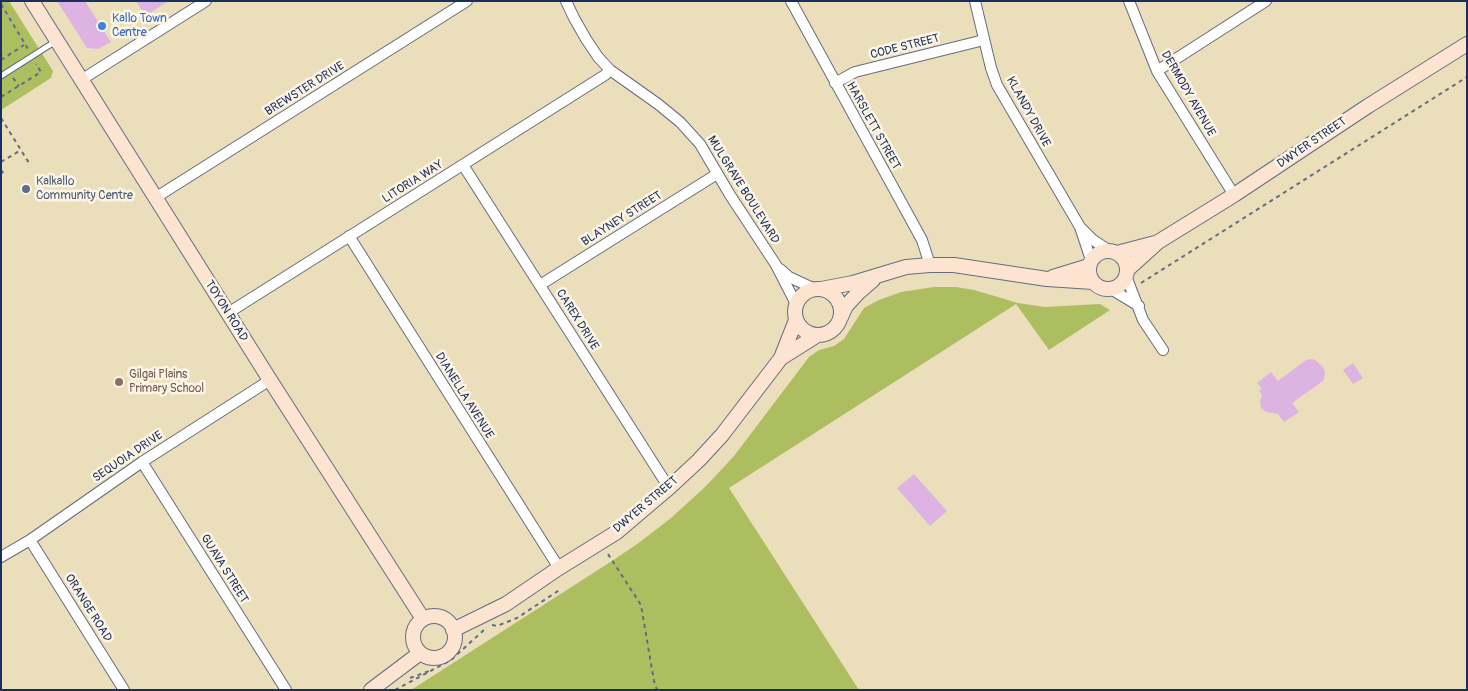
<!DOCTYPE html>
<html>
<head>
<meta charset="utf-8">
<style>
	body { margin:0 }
	#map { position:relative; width:1468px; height:691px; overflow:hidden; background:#ebdfbb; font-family:Pangolin,sans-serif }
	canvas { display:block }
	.frame { position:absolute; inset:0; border:2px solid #1b2f5e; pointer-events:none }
</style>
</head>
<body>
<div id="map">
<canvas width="1468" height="691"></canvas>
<div class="frame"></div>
</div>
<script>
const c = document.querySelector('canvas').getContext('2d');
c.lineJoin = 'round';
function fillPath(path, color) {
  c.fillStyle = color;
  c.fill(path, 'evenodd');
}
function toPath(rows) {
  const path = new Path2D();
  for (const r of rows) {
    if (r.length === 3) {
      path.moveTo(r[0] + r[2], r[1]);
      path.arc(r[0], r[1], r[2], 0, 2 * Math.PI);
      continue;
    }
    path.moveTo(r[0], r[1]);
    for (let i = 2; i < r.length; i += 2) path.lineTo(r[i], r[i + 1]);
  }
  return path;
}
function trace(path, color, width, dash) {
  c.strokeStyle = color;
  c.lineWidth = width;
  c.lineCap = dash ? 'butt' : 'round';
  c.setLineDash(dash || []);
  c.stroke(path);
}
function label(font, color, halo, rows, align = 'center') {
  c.font = font + ' Pangolin,sans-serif';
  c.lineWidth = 5;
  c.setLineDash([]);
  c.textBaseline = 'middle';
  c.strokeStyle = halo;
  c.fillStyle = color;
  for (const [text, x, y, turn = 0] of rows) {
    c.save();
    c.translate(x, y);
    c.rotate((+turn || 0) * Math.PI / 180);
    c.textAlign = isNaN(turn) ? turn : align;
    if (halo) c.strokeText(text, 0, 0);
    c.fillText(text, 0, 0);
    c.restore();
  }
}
fillPath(toPath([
	[1,1,9,1,53,71,51,78,1,110],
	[934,287,956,287,974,290,1018,303,1045,307,1100,304,1110,310,1049,350,1016,304,729,488,859,690,411,690,615,559,640,542,671,518,706,486,734,456,809,357,819,350,834,346,844,339,864,308,879,300,901,292]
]), '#adbe61');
fillPath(toPath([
	[57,1,85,1,111,42,98,49,87,48],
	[136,1,169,1,145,16],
	[1312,359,1315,360,1323,367,1325,373,1324,379,1323,381,1292,403,1299,412,1284,422,1278,414,1266,412,1261,408,1260,402,1262,395,1259,391,1262,389,1257,383,1271,372,1278,381,1306,360],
	[1353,363,1363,378,1353,384,1343,370],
	[914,474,947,511,930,526,897,488]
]), '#dcb3e3');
const lane = toPath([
	[1,76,56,41]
]);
const street = toPath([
	[566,1,574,18,586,39,598,57,610,70,658,104,680,122,700,144,730,195,776,265,796,304],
	[791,1,922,240,930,265],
	[975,1,991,68,997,85,1080,227,1091,260],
	[1129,1,1157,71,1234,195],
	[1157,71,1266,1],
	[81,80,206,1],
	[835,83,855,72,984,40],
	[463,165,664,480,670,487],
	[155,198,467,1],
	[1081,228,1093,240,1110,251],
	[349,236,559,568],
	[780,269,789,277,815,289],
	[1126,276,1143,320,1163,350],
	[540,285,717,174],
	[1111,289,1139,306],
	[228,313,605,75,610,70],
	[142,462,286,690],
	[30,540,124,690],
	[1,557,30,540,142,462,270,380]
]);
const secondary = toPath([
	[32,1,270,380,423,619],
	[1108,270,19],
	[1117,253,1155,243],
	[1127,270,1158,242,1234,195,1368,106,1467,44],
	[1053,277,1089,266],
	[818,312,23],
	[821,289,853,283,906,267,930,265,954,265,1047,279,1093,282],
	[841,317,846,306,858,293,873,280],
	[781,358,816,336],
	[434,637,21],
	[453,630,506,604,559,568,617,532,670,487,699,460,722,435,781,358,796,320],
	[371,690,420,653]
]);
trace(lane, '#646d7f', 7);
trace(street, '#646d7f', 12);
trace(secondary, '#646d7f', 16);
trace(toPath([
	[1,4,28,49],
	[1,60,24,45],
	[13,78,19,86],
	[1,97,41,72,36,64],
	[1,118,29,163],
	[1,162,21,150],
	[1,170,4,174,1,176],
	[1141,283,1467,77],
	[608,554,641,605,654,681,657,690],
	[492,625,497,626,517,618,561,589],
	[410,678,429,671],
	[395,690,451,660,485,629]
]), '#646d7f', 2, [4, 4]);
trace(lane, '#fff', 5);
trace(street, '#fff', 10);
trace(secondary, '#fde4d1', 14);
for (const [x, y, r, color] of [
	[102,26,5,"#3f7fe0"],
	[26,189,5,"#5c6f8a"],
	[119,382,5,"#8d6e63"]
]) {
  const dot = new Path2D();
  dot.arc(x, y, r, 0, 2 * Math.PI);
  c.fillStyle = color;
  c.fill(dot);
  trace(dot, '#fcf5e5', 2);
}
label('12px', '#366cbe', '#fcf5e5', [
	["Kallo Town",112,19],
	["Centre",112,33]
], 'left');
label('12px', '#1b2f5e', '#fcf5e5', [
	["CODE STREET",905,47,-14],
	["BREWSTER DRIVE",305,89,-32],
	["DERMODY AVENUE",1188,94,60],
	["KLANDY DRIVE",1028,112,61],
	["HARSLETT STREET",873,126,61],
	["DWYER STREET",1312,143,-34],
	["LITORIA WAY",413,182,-32],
	["MULGRAVE BOULEVARD",743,190,58],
	["BLAYNEY STREET",622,219,-32],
	["TOYON ROAD",226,311,58],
	["CAREX DRIVE",577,320,58],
	["DIANELLA AVENUE",464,396,58],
	["SEQUOIA DRIVE",128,457,-34],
	["DWYER STREET",646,505,-40],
	["GUAVA STREET",224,569,58],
	["ORANGE ROAD",88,608,58]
]);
label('12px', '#4e5e75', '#fcf5e5', [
	["Kalkallo",36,182],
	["Community Centre",36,196]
], 'left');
label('12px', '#785e54', '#fcf5e5', [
	["Gilgai Plains",129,375],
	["Primary School",129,389]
], 'left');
</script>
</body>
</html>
